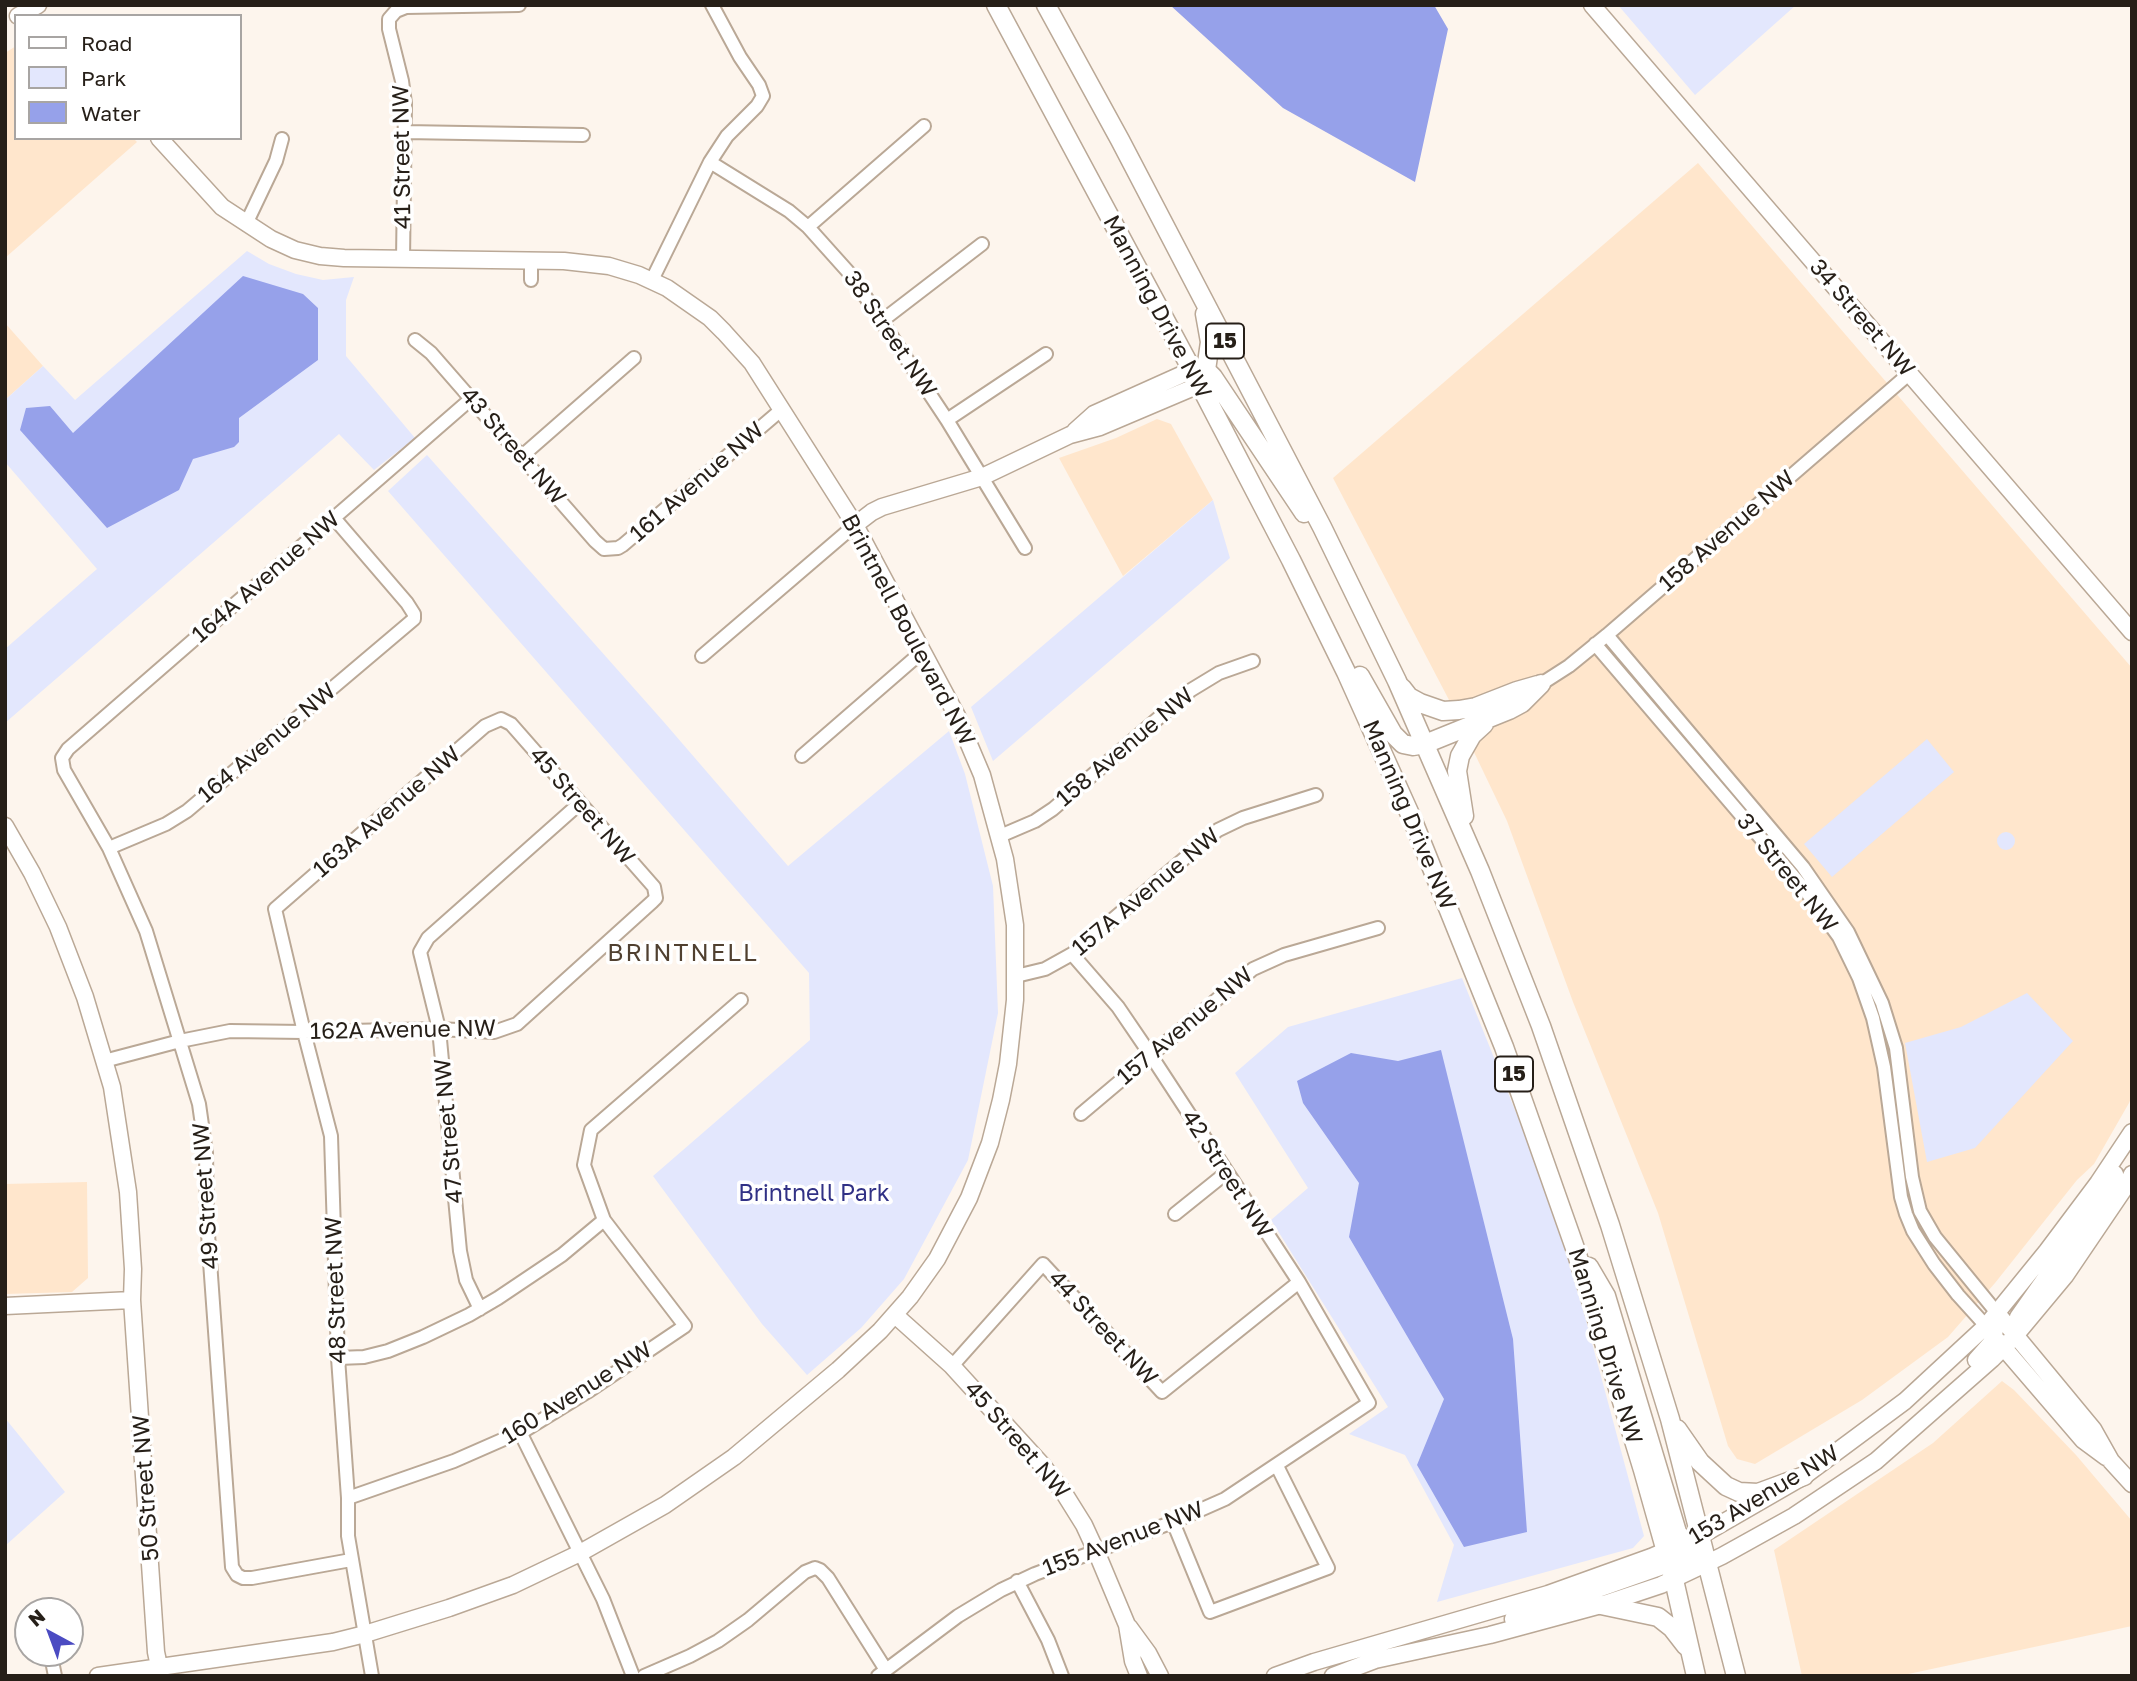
<!DOCTYPE html>
<html>
<head>
<meta charset="utf-8">
<style>
	body { margin:0 }
	#map { position:relative; width:2137px; height:1681px; overflow:hidden; background:#fdf5ed; font-family:"Golos Text",sans-serif }
	canvas { display:block }
	.frame { position:absolute; inset:0; border:7px solid #261f18; pointer-events:none }
	.legend { position:absolute; left:14px; top:14px; width:228px; height:126px; box-sizing:border-box; background:#fff; border:2px solid #a8a5a3; margin:0; padding:9px 12px; list-style:none; font-size:21px; color:#261f18 }
	.legend li { display:flex; align-items:center; gap:14px; height:35px }
	.legend b { width:35px; border:2px solid #a8a5a3 }
	.north { position:absolute; left:14px; top:1597px; width:70px; height:70px; box-sizing:border-box; background:#fff; border:2px solid #a8a5a3; border-radius:50%; rotate:319deg; font-size:19px; font-weight:700; line-height:28px; text-align:center; color:#261f18 }
	.north::after { content:''; display:block; margin:auto; width:24px; height:32px; background:#4b4bc2; clip-path:polygon(50% 0,100% 100%,50% 72%,0 100%) }
</style>
</head>
<body>
<div id="map">
<canvas width="2137" height="1681"></canvas>
<div class="frame"></div>
<ul class="legend">
<li><b style="height:9px;background:#fff"></b>Road</li>
<li><b style="height:19px;background:#e3e7fd"></b>Park</li>
<li><b style="height:19px;background:#96a1ea"></b>Water</li>
</ul>
<div class="north">N</div>
</div>
<script>
const c = document.querySelector('canvas').getContext('2d');
c.lineJoin = 'round';
function fillPath(path, color) {
  c.fillStyle = color;
  c.fill(path, 'evenodd');
}
function toPath(rows) {
  const path = new Path2D();
  for (const r of rows) {
    if (r.length === 3) {
      path.moveTo(r[0] + r[2], r[1]);
      path.arc(r[0], r[1], r[2], 0, 2 * Math.PI);
      continue;
    }
    path.moveTo(r[0], r[1]);
    for (let i = 2; i < r.length; i += 2) path.lineTo(r[i], r[i + 1]);
  }
  return path;
}
function trace(path, color, width, dash) {
  c.strokeStyle = color;
  c.lineWidth = width;
  c.lineCap = dash ? 'butt' : 'round';
  c.setLineDash(dash || []);
  c.stroke(path);
}
function label(font, color, halo, rows, align = 'center') {
  c.font = font + ' "Golos Text",sans-serif';
  c.lineWidth = 7;
  c.setLineDash([]);
  c.textBaseline = 'middle';
  c.strokeStyle = halo;
  c.fillStyle = color;
  for (const [text, x, y, turn = 0] of rows) {
    c.save();
    c.translate(x, y);
    c.rotate((+turn || 0) * Math.PI / 180);
    c.textAlign = isNaN(turn) ? turn : align;
    if (halo) c.strokeText(text, 0, 0);
    c.fillText(text, 0, 0);
    c.restore();
  }
}
fillPath(toPath([
	[16,46,16,138,133,138,137,142,5,258,5,53],
	[1698,163,2132,668,2132,1096,2129,1103,2094,1164,2077,1180,1995,1283,1948,1337,1862,1400,1755,1464,1737,1459,1728,1446,1658,1213,1573,1002,1507,821,1448,698,1333,478],
	[5,323,43,366,5,400],
	[1157,419,1171,424,1213,500,1123,576,1059,458,1116,438],
	[87,1182,88,1278,72,1292,5,1294,5,1184],
	[2002,1381,2014,1390,2076,1455,2132,1521,2132,1626,1899,1676,1802,1676,1774,1550,1933,1443]
]), '#ffe6cc');
fillPath(toPath([
	[1618,5,1796,5,1695,95],
	[247,251,269,264,296,274,323,280,354,277,346,300,346,356,415,438,374,470,339,434,5,723,5,649,97,569,5,462,5,400,43,366,75,400],
	[427,455,663,721,788,866,949,731,965,774,993,886,998,1013,968,1160,904,1279,861,1328,807,1375,762,1324,653,1176,810,1040,809,973,388,491],
	[1213,500,1230,558,993,761,971,707],
	[1927,739,1954,772,1832,877,1804,844],
	[2006,841,9],
	[1462,978,1523,1130,1574,1276,1644,1536,1633,1548,1437,1602,1454,1545,1405,1455,1349,1434,1388,1407,1271,1220,1308,1188,1235,1073,1288,1027],
	[2027,993,2073,1041,1975,1148,1927,1162,1905,1043,1961,1027],
	[5,1418,65,1492,5,1546]
]), '#e3e7fd');
fillPath(toPath([
	[1170,5,1434,5,1448,29,1415,182,1283,108],
	[243,276,303,294,318,308,318,360,239,418,239,442,234,447,193,459,179,490,107,528,20,430,26,408,50,406,73,433],
	[1441,1050,1513,1339,1527,1532,1464,1547,1417,1465,1444,1399,1349,1237,1359,1183,1303,1103,1297,1081,1351,1053,1398,1061]
]), '#96a1ea');
const street = toPath([
	[405,132,583,135],
	[710,162,789,211,808,227,851,275,947,420,1025,548],
	[246,224,276,161,282,139],
	[808,227,924,126],
	[403,260,405,103,402,81,389,29,389,19,396,11,406,7,519,5],
	[531,280,531,261],
	[652,280,710,162,727,136,757,106,763,96,759,85,740,57,712,5],
	[883,320,982,244],
	[415,340,431,353,595,541,604,549,618,548,623,545,781,410],
	[947,420,1046,354],
	[522,456,634,358],
	[1607,635,1803,867,1848,932,1882,1003,1896,1048,1912,1177,1920,1211,1935,1237,1997,1313],
	[1595,644,1805,890,1839,937,1859,978,1873,1018,1884,1067,1901,1197,1906,1214,1913,1231,1934,1264,1958,1295,1986,1326],
	[702,656,855,525],
	[1541,684,1569,666,1607,635,1910,373],
	[802,756,923,651],
	[1000,836,1035,821,1053,809,1191,690,1219,673,1253,661],
	[109,848,166,824,187,811,414,619,414,614,407,603,334,518],
	[1016,976,1045,969,1072,954,1218,830,1243,818,1316,795],
	[104,1061,180,1041,230,1031,304,1032,439,1029,494,1032,517,1024,652,902,656,898,654,887,511,724,501,719,485,726,275,909,304,1032,331,1136,338,1358,348,1498,348,1536,372,1676],
	[1081,1114,1253,969,1284,955,1378,928],
	[1175,1214,1226,1173],
	[480,1309,466,1280,460,1251,439,1029,420,952,428,938,579,804],
	[338,1358,364,1357,388,1351,423,1337,469,1315,498,1298,562,1255,604,1220],
	[952,1366,1043,1264,1162,1392,1299,1282],
	[520,1432,603,1599,633,1676],
	[348,1498,454,1461,527,1429,587,1392,685,1326,604,1220,584,1165,591,1130,741,1000],
	[1173,1522,1210,1612,1328,1568,1277,1466],
	[351,1560,252,1578,243,1578,237,1575,232,1567,207,1220,206,1153,199,1104,146,931,109,848,64,770,62,758,68,749,472,398],
	[1017,1581,1048,1640,1062,1676],
	[53,1666,55,1676],
	[644,1676,690,1656,718,1641,748,1620,805,1572,815,1568,820,1570,828,1578,886,1670],
	[878,1676,958,1616,1001,1590,1035,1574,1173,1522,1225,1499,1369,1403,1299,1282,1150,1054,1118,1007,1072,954]
]);
const secondary = toPath([
	[1592,5,2132,632],
	[18,16,38,5],
	[1075,431,1094,414,1192,370],
	[855,525,872,512,882,507,982,477,1070,435,1100,427,1199,385],
	[5,826,32,873,58,927,85,997,112,1087,128,1192,133,1269,132,1300,156,1652,161,1676],
	[5,1306,132,1300],
	[1997,1313,2093,1429,2111,1461,2132,1484],
	[895,1315,952,1366,1043,1466,1064,1493,1084,1525,1096,1551,1127,1625,1133,1661,1139,1676],
	[2018,1317,2085,1222,2115,1174],
	[1998,1341,2083,1440,2106,1457],
	[1976,1360,1991,1343,1994,1336,1997,1313],
	[1513,1619,1683,1559,1695,1552,1699,1541],
	[1129,1627,1148,1653,1160,1676],
	[98,1676,333,1642,365,1634,449,1608,513,1585,580,1553,665,1505,734,1457,838,1370,880,1331,910,1297,937,1259,969,1198,990,1143,1001,1100,1008,1064,1015,1000,1015,925,1005,859,982,775,957,716,855,525,752,363,724,332,710,318,667,288,639,275,609,266,564,261,344,258,320,256,295,250,271,239,222,207,159,138],
	[1275,1676,1314,1662,1548,1594,1651,1557,1700,1536,1804,1476,1905,1401,1986,1326,2047,1251,2098,1183,2132,1132],
	[1333,1676,1375,1660,1490,1635,1601,1605,1661,1585,1722,1556,1794,1516,1876,1461,1992,1359,2015,1336,2065,1276,2126,1186,2132,1174]
]);
const primary = toPath([
	[996,5,1192,370,1291,560,1346,672,1413,821,1504,1047,1576,1251,1643,1470,1674,1580,1696,1676],
	[1046,5,1120,140,1322,527,1397,681,1480,871,1541,1026,1610,1225,1670,1419,1736,1676],
	[1192,370,1206,370,1213,377,1304,513],
	[1202,379,1206,370,1210,342,1205,314],
	[1360,676,1393,734,1403,744,1413,746,1425,744,1509,710,1522,703,1541,684],
	[1402,688,1409,697,1420,703,1443,711,1459,710,1476,707,1517,691,1538,685],
	[1464,816,1457,771,1460,756,1472,735,1484,724],
	[1589,1267,1606,1296,1677,1532,1684,1543,1708,1563],
	[1677,1429,1700,1462,1726,1486,1739,1492,1758,1493,1804,1476],
	[1601,1605,1658,1617,1672,1628,1686,1646]
]);
trace(street, '#baa896', 16);
trace(secondary, '#baa896', 19);
trace(primary, '#baa896', 21);
trace(street, '#fff', 12);
trace(secondary, '#fff', 16);
trace(primary, '#fff', 18);
for (const [x, y, w] of [
	[1225,341,38],
	[1514,1074,38]
]) {
  const box = new Path2D();
  box.roundRect(x - w / 2, y - 17.5, w, 35, 5);
  c.fillStyle = '#fff';
  c.fill(box);
  trace(box, '#261f18', 2);
}
label('bold 21px', '#261f18', null, [
	["15",1225,341],
	["15",1514,1074]
]);
label('23px', '#261f18', '#fff', [
	["41 Street NW",402,157,-91],
	["Manning Drive NW",1157,307,62],
	["34 Street NW",1862,318,49],
	["38 Street NW",890,334,56],
	["43 Street NW",513,446,49],
	["161 Avenue NW",697,482,-41],
	["158 Avenue NW",1727,531,-41],
	["164A Avenue NW",266,577,-41],
	["Brintnell Boulevard NW",908,630,62],
	["164 Avenue NW",267,743,-40],
	["158 Avenue NW",1125,747,-40],
	["45 Street NW",582,806,49],
	["163A Avenue NW",387,812,-41],
	["Manning Drive NW",1409,815,67],
	["37 Street NW",1787,873,51],
	["157A Avenue NW",1146,892,-40],
	["157 Avenue NW",1185,1026,-40],
	["162A Avenue NW",403,1030,-1],
	["47 Street NW",449,1131,-95],
	["42 Street NW",1227,1174,57],
	["49 Street NW",206,1196,-94],
	["48 Street NW",336,1290,-92],
	["44 Street NW",1103,1328,47],
	["Manning Drive NW",1605,1346,73],
	["160 Avenue NW",577,1393,-32],
	["45 Street NW",1017,1440,49],
	["50 Street NW",146,1488,-94],
	["153 Avenue NW",1764,1495,-31],
	["155 Avenue NW",1123,1539,-21]
]);
label('23px', '#313185', '#fff', [
	["Brintnell Park",814,1194]
]);
c.letterSpacing = '2px';
label('24px', '#504030', '#fff', [
	["BRINTNELL",683,953]
]);
c.letterSpacing = '0px';
</script>
</body>
</html>
